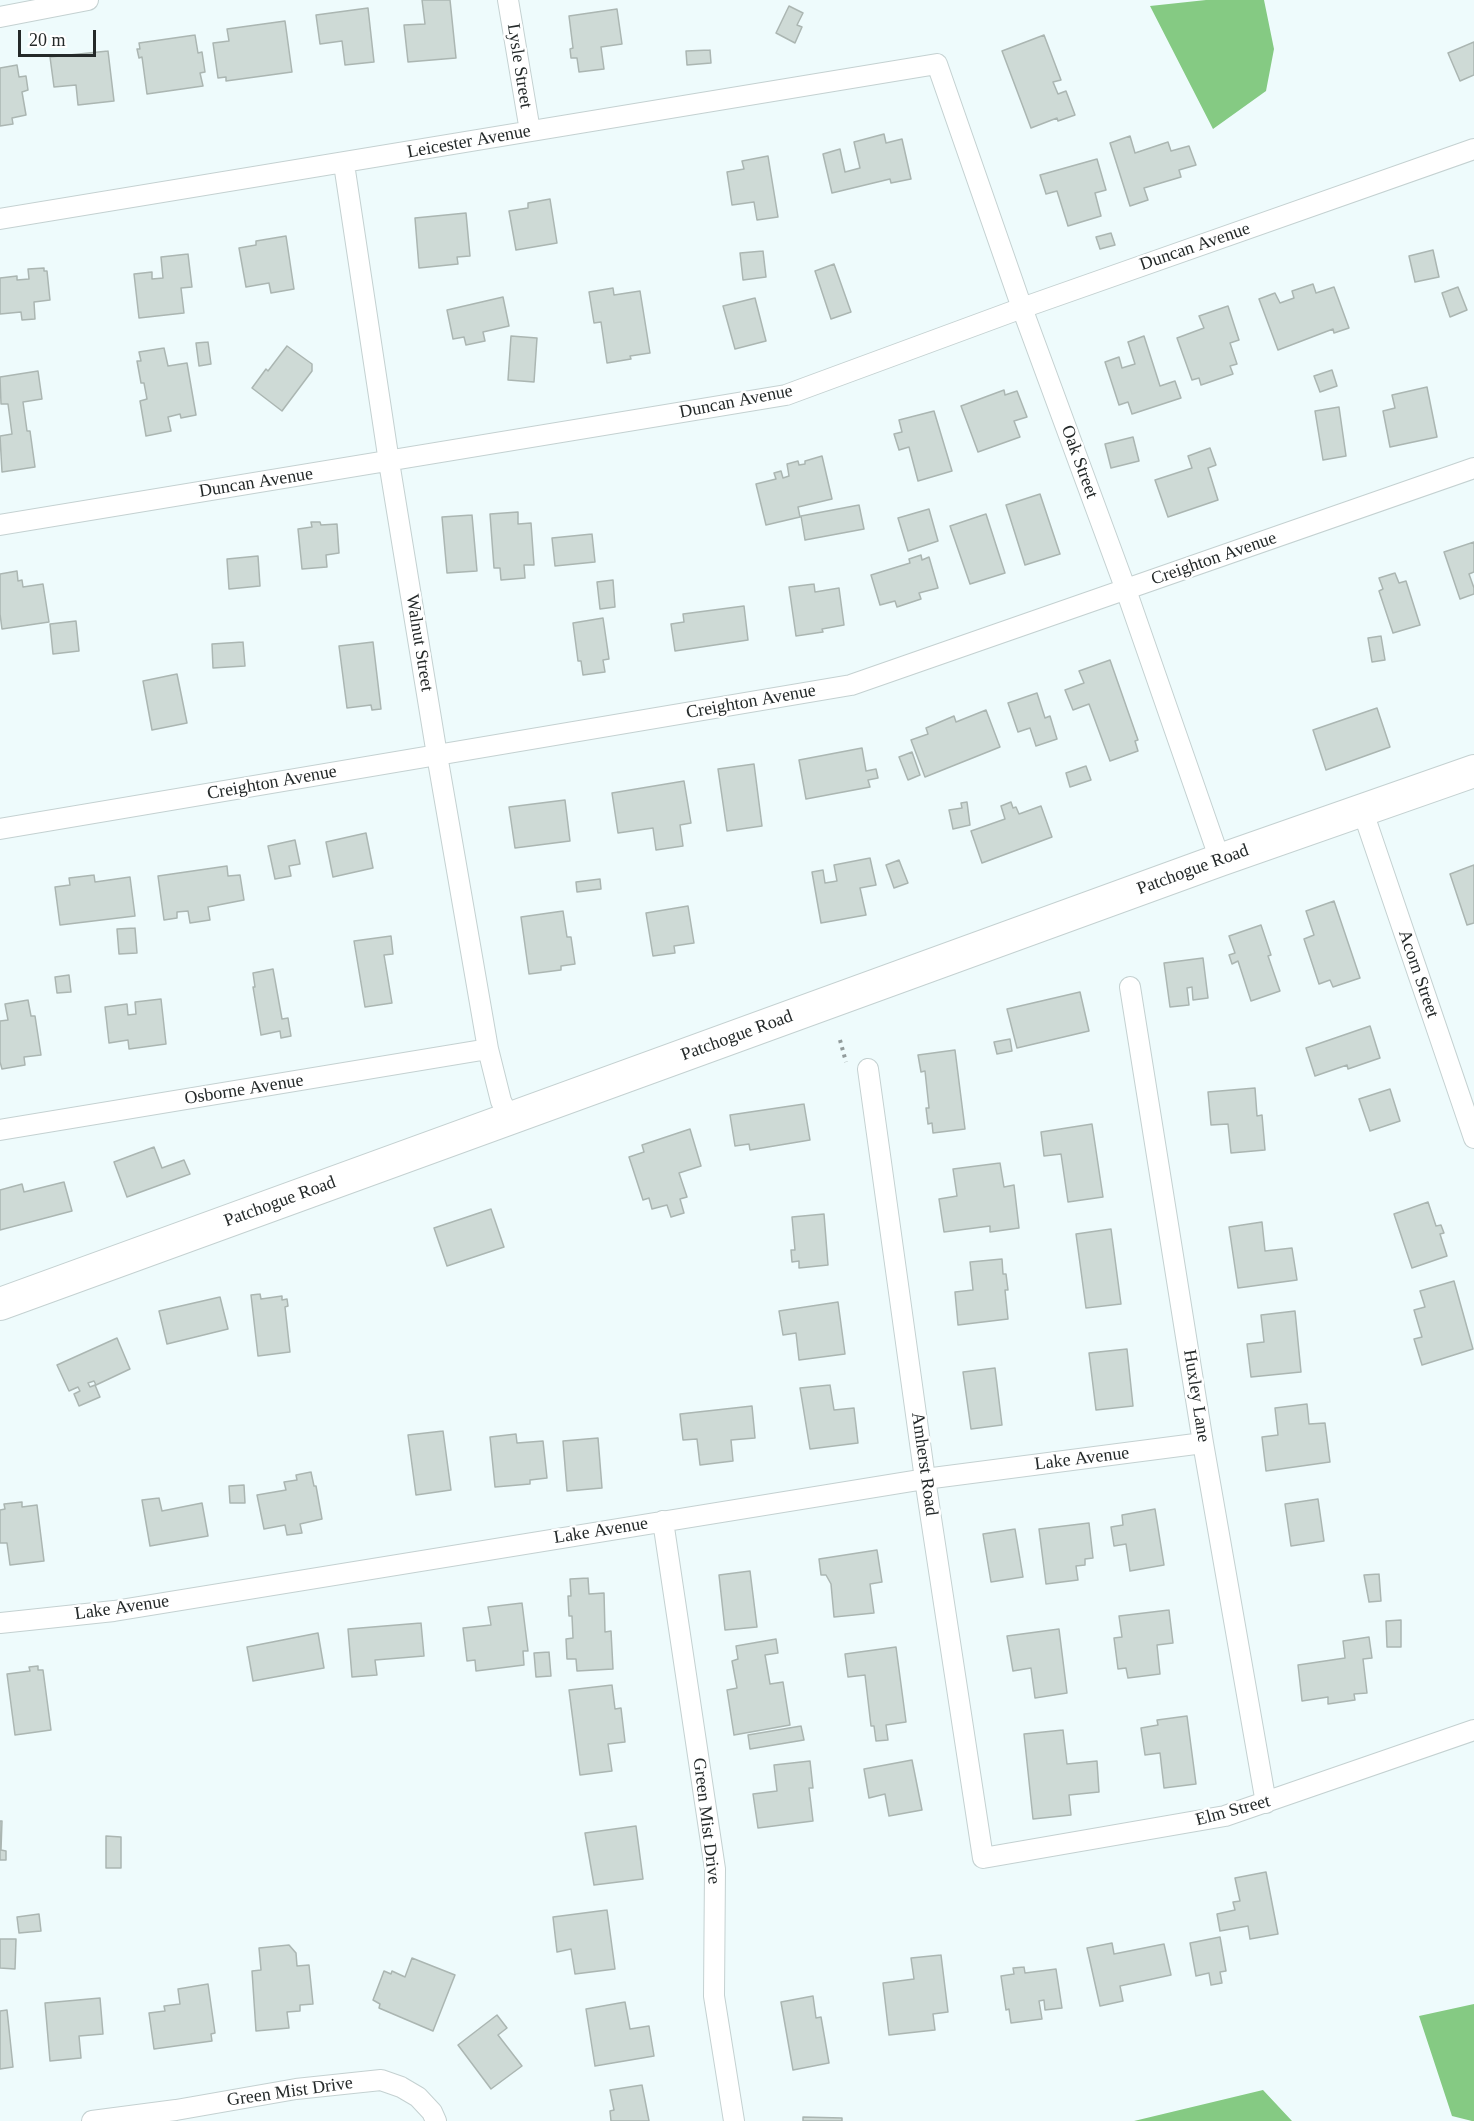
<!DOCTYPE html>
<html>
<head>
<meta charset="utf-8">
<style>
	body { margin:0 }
	#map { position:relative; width:1474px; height:2121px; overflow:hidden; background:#eefbfc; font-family:"Times New Roman",serif }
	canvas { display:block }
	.scale { position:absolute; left:18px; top:30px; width:78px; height:27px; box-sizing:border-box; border:3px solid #242929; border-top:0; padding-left:8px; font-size:18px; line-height:21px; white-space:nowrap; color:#242929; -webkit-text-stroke:4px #fff; paint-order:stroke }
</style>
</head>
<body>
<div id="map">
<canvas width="1474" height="2121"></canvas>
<div class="scale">20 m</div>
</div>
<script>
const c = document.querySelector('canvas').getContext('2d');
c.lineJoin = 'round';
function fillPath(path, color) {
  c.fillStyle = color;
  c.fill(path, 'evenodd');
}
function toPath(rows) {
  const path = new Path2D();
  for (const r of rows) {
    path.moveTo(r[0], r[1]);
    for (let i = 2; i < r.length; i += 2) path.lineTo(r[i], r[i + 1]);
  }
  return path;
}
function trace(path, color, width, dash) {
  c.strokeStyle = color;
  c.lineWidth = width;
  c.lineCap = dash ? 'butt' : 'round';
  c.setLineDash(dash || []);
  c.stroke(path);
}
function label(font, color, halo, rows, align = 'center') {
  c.font = font + ' "Times New Roman",serif';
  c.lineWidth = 5;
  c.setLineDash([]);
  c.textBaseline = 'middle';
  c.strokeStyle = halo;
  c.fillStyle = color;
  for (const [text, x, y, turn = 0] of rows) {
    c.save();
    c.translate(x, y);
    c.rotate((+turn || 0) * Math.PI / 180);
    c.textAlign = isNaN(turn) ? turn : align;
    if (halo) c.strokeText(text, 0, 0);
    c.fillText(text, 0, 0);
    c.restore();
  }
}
fillPath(toPath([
	[1206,0,1264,0,1274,49,1266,91,1213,129,1150,6],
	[1474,2004,1474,2121,1472,2121,1452,2116,1419,2016],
	[1263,2090,1292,2121,1134,2121]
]), '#85ca83');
const building = toPath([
	[422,0,450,0,456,58,408,62,404,25,425,24,422,0],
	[789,6,803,13,797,25,802,27,795,43,776,33,789,6],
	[368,8,374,62,345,65,342,41,320,44,316,15,368,8],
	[617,9,622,44,601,47,604,69,579,72,577,58,571,58,570,49,573,48,569,16,617,9],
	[285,21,292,72,226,81,226,77,218,78,213,43,229,41,227,29,285,21],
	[195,35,198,53,202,52,205,72,200,73,203,86,147,94,142,57,139,58,137,49,140,49,139,43,195,35],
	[1044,35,1061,80,1053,82,1058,94,1066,91,1075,115,1058,121,1057,118,1031,128,1002,51,1044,35],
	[1474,42,1474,75,1460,81,1448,53,1474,42],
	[710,50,711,63,687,65,686,51,710,50],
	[108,51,114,101,78,105,76,85,54,87,50,57,108,51],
	[17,65,19,77,26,76,28,90,22,92,26,115,12,118,13,124,0,126,0,68,17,65],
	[884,134,886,143,902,139,911,179,891,183,890,179,832,193,823,154,840,149,845,172,860,168,854,142,884,134],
	[1130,136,1135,153,1168,142,1171,151,1189,146,1196,165,1179,170,1181,177,1144,188,1148,200,1130,206,1110,143,1130,136],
	[768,156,778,217,757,220,754,202,732,205,727,172,744,169,742,161,768,156],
	[1097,159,1106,190,1095,193,1101,216,1068,226,1057,191,1046,194,1040,175,1097,159],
	[550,199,557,243,516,250,509,211,528,208,528,203,550,199],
	[466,213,470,256,457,257,458,264,419,268,415,218,466,213],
	[1111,233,1115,245,1100,249,1096,237,1111,233],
	[286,236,294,289,271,293,269,283,246,287,239,248,256,245,256,241,286,236],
	[1433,250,1439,277,1415,282,1409,256,1433,250],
	[763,251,766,277,743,280,740,253,763,251],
	[188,254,192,287,181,288,184,313,139,318,134,274,152,272,152,279,163,278,161,257,188,254],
	[834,264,851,312,831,319,815,271,834,264],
	[44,268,44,271,47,271,50,300,34,302,35,319,22,320,21,312,0,314,0,278,17,276,17,280,29,279,28,269,44,268],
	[1313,284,1316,293,1334,287,1349,328,1334,333,1333,329,1278,350,1259,299,1275,293,1280,303,1294,298,1292,291,1313,284],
	[1458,287,1467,310,1450,317,1442,293,1458,287],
	[613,288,614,295,640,291,650,353,630,356,631,359,607,363,601,322,594,323,589,292,613,288],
	[503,297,509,326,483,332,485,341,466,345,464,337,453,339,447,310,503,297],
	[755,298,766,341,735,349,723,306,755,298],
	[1228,306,1239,340,1230,343,1237,364,1230,366,1233,374,1201,385,1199,378,1192,380,1177,338,1204,328,1199,316,1228,306],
	[511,336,537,338,534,382,508,380,511,336],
	[1144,336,1160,386,1175,381,1181,398,1132,414,1128,402,1119,405,1105,362,1119,357,1122,368,1135,364,1128,342,1144,336],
	[208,342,211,364,199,366,196,343,208,342],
	[287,346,312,364,312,371,282,411,252,388,266,369,268,371,287,346],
	[164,348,168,366,187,363,196,415,181,418,180,414,168,417,171,431,146,436,140,401,147,399,144,383,141,383,137,361,141,361,139,352,164,348],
	[1332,370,1337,386,1320,392,1314,376,1332,370],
	[38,371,42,399,23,402,27,431,30,431,35,467,2,472,0,436,12,434,8,404,1,404,0,377,38,371],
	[1427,387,1437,437,1390,447,1383,411,1395,408,1392,395,1427,387],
	[1004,390,1005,395,1017,391,1027,417,1014,421,1020,437,978,452,961,406,1004,390],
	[1339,407,1346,456,1323,460,1315,411,1339,407],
	[934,411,952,471,918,481,909,447,899,450,894,434,902,432,899,420,934,411],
	[1133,437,1139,461,1111,468,1105,444,1133,437],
	[1210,448,1216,465,1208,468,1218,500,1168,517,1155,480,1192,468,1188,456,1210,448],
	[822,456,832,499,798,507,800,517,766,525,756,484,776,479,774,473,781,471,783,478,789,476,787,464,798,461,799,465,805,464,805,461,822,456],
	[1040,494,1060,554,1025,565,1006,505,1040,494],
	[859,505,864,529,805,540,801,516,859,505],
	[929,509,938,541,908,551,898,518,929,509],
	[518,512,518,524,531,523,534,565,524,565,525,578,501,580,500,568,494,568,490,514,518,512],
	[986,514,1005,573,970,584,950,526,986,514],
	[472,515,477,571,447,573,442,517,472,515],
	[311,522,320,522,321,525,337,524,339,553,326,555,327,567,302,569,298,529,312,527,311,522],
	[592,534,595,562,555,566,552,538,592,534],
	[1474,542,1474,572,1469,574,1474,588,1474,594,1460,599,1444,552,1474,542],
	[921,555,922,560,929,557,938,588,919,593,921,599,897,607,895,601,880,605,871,575,910,563,909,559,921,555],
	[258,556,260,586,229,589,227,559,258,556],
	[17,571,18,581,22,580,23,587,43,584,49,622,2,629,0,614,0,574,17,571],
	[1395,573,1399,583,1406,581,1420,625,1393,633,1379,591,1383,589,1379,578,1395,573],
	[613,580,615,607,600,609,597,582,613,580],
	[814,584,815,592,839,588,844,625,822,629,823,632,796,636,789,587,814,584],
	[744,606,748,640,675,651,671,624,684,622,683,614,744,606],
	[603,618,609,659,603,660,605,672,583,675,581,661,578,661,573,623,603,618],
	[76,621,79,651,53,654,50,624,76,621],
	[1381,636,1385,660,1372,662,1368,638,1381,636],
	[243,642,245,666,213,668,212,644,243,642],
	[373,642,381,709,372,710,371,705,347,708,339,646,373,642],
	[1110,660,1138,740,1135,741,1138,751,1110,761,1089,704,1073,710,1065,690,1084,683,1079,671,1110,660],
	[177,674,187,723,152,730,143,681,177,674],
	[1037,693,1045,718,1050,716,1057,739,1036,746,1030,728,1018,732,1008,703,1037,693],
	[1377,708,1390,747,1326,770,1313,730,1377,708],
	[986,710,1000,747,925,777,911,740,928,734,926,728,954,716,956,722,986,710],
	[862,748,866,771,876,769,878,778,868,780,870,787,806,799,799,760,862,748],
	[912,752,920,775,908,780,899,757,912,752],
	[754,764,762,826,727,831,718,769,754,764],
	[1086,766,1091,780,1070,787,1066,773,1086,766],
	[684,781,691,823,680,825,683,846,656,850,653,828,618,833,612,793,684,781],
	[565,800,570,841,515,848,509,807,565,800],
	[967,802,970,825,953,829,949,810,962,808,961,803,967,802],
	[1011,802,1013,808,1016,807,1019,814,1041,806,1052,837,982,863,971,831,1005,819,1001,806,1011,802],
	[366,833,373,868,333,877,326,842,366,833],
	[295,840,300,864,289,866,291,876,275,879,268,846,295,840],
	[870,858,876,885,860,888,866,915,821,923,812,872,823,870,825,883,837,881,834,865,870,858],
	[899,860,908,883,894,888,886,865,899,860],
	[1474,865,1474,923,1467,925,1450,874,1474,865],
	[227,866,228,876,240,875,244,900,208,907,210,920,190,923,188,911,177,912,177,918,164,920,158,876,227,866],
	[94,875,95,882,130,877,135,916,60,925,55,887,70,885,69,878,94,875],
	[600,879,601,889,577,892,576,882,600,879],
	[1334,901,1360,978,1333,987,1330,980,1319,984,1304,939,1314,935,1306,911,1334,901],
	[688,906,694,943,674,946,675,953,653,956,646,913,688,906],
	[563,911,567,937,571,937,575,964,561,966,561,970,529,974,521,917,563,911],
	[1261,925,1271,955,1268,956,1280,991,1251,1001,1238,961,1232,964,1229,955,1235,953,1229,936,1261,925],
	[135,928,137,953,119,954,117,929,135,928],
	[391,936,393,954,384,955,392,1003,365,1007,354,941,391,936],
	[1203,958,1208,998,1193,1000,1192,987,1187,988,1189,1005,1170,1007,1164,963,1203,958],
	[273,969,282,1019,288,1018,291,1036,281,1038,280,1031,261,1035,253,987,255,987,253,973,273,969],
	[69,975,71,992,57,993,55,977,69,975],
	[1080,992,1089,1031,1017,1048,1007,1009,1080,992],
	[161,999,166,1044,129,1049,128,1040,109,1043,105,1007,127,1004,128,1015,136,1014,135,1002,161,999],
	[28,1000,31,1016,35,1016,41,1055,24,1057,25,1065,2,1069,0,1062,0,1021,8,1020,5,1004,28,1000],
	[1370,1026,1380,1058,1348,1069,1347,1065,1315,1076,1306,1048,1370,1026],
	[1010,1039,1012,1051,997,1054,994,1042,1010,1039],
	[955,1050,965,1129,933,1133,932,1123,928,1124,926,1108,929,1108,925,1071,921,1072,918,1055,955,1050],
	[1255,1088,1257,1116,1262,1115,1265,1150,1231,1153,1228,1124,1211,1125,1208,1092,1255,1088],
	[1390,1089,1400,1121,1370,1131,1359,1099,1390,1089],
	[804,1104,810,1140,750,1150,749,1144,735,1146,730,1115,804,1104],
	[1092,1124,1103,1197,1068,1202,1061,1154,1044,1156,1041,1132,1092,1124],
	[690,1129,701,1166,679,1173,687,1197,680,1199,684,1213,671,1217,667,1205,652,1209,649,1198,643,1200,629,1157,644,1152,642,1145,690,1129],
	[154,1147,162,1168,184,1160,190,1174,127,1197,114,1162,154,1147],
	[1000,1163,1004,1187,1014,1185,1019,1228,990,1232,990,1226,944,1232,939,1199,957,1196,953,1169,1000,1163],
	[64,1182,72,1211,0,1230,0,1190,22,1184,24,1192,64,1182],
	[1428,1202,1436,1226,1441,1225,1444,1233,1440,1234,1447,1256,1412,1268,1394,1214,1428,1202],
	[491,1209,504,1247,447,1266,434,1228,491,1209],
	[824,1214,828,1265,799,1268,799,1261,792,1262,791,1250,795,1250,792,1217,824,1214],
	[1262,1222,1265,1251,1292,1248,1297,1280,1238,1288,1229,1227,1262,1222],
	[1111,1229,1121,1304,1086,1308,1076,1234,1111,1229],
	[1002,1259,1003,1274,1006,1274,1008,1290,1005,1290,1008,1319,958,1325,955,1292,973,1290,970,1262,1002,1259],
	[1454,1281,1473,1349,1422,1365,1414,1339,1422,1337,1414,1310,1425,1307,1420,1291,1454,1281],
	[260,1294,261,1299,282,1296,282,1300,287,1299,288,1306,285,1307,290,1352,258,1356,251,1295,260,1294],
	[220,1297,228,1329,167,1344,159,1311,220,1297],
	[838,1302,845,1354,799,1360,796,1333,783,1335,779,1311,838,1302],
	[1295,1311,1301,1372,1251,1377,1247,1344,1264,1342,1261,1315,1295,1311],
	[117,1338,130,1369,96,1385,94,1381,88,1383,90,1387,95,1385,100,1397,79,1406,74,1394,80,1391,78,1387,69,1391,57,1365,117,1338],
	[1127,1349,1133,1406,1096,1410,1089,1353,1127,1349],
	[995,1368,1002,1425,971,1429,963,1372,995,1368],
	[830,1385,834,1410,854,1408,858,1443,810,1449,800,1388,830,1385],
	[1307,1404,1309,1424,1325,1423,1330,1462,1266,1471,1262,1437,1278,1435,1275,1408,1307,1404],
	[752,1406,755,1438,731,1440,733,1461,700,1465,697,1439,683,1440,680,1414,752,1406],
	[443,1431,451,1490,416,1495,408,1435,443,1431],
	[516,1434,517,1443,543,1441,547,1478,530,1480,530,1484,495,1487,490,1437,516,1434],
	[598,1438,602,1488,567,1491,563,1441,598,1438],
	[311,1472,314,1486,316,1486,322,1519,300,1524,302,1533,287,1535,285,1525,264,1529,257,1495,286,1490,284,1482,297,1480,296,1475,311,1472],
	[244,1485,245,1503,230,1503,229,1486,244,1485],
	[159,1498,162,1511,202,1503,208,1536,150,1546,142,1500,159,1498],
	[1318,1499,1324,1541,1291,1546,1285,1504,1318,1499],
	[22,1502,22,1507,37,1505,44,1561,10,1565,7,1543,0,1543,0,1510,5,1509,4,1504,22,1502],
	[1155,1509,1164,1565,1130,1571,1126,1544,1114,1546,1111,1527,1123,1525,1122,1515,1155,1509],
	[1089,1523,1093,1558,1085,1559,1085,1565,1076,1566,1078,1580,1046,1584,1039,1529,1089,1523],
	[1015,1529,1023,1577,991,1582,983,1534,1015,1529],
	[877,1550,882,1582,870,1584,874,1613,834,1617,831,1584,826,1575,821,1575,819,1559,877,1550],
	[750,1571,757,1627,725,1630,719,1575,750,1571],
	[1379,1574,1381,1601,1369,1602,1364,1575,1379,1574],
	[588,1578,589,1594,604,1593,605,1632,611,1631,613,1669,577,1671,576,1659,567,1659,566,1639,573,1638,572,1616,569,1616,568,1596,571,1596,570,1579,588,1578],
	[522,1603,528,1651,523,1651,524,1665,476,1671,475,1660,467,1661,463,1628,491,1625,488,1607,522,1603],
	[1169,1610,1173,1643,1157,1645,1160,1674,1128,1678,1126,1668,1118,1669,1114,1638,1122,1637,1119,1616,1169,1610],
	[1401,1620,1401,1647,1387,1647,1386,1621,1401,1620],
	[421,1623,424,1656,375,1660,377,1675,352,1677,348,1629,421,1623],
	[1059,1629,1067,1693,1035,1698,1031,1668,1013,1671,1007,1636,1059,1629],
	[318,1633,324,1668,253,1681,247,1647,318,1633],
	[1369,1637,1372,1658,1363,1659,1367,1693,1354,1694,1355,1700,1328,1704,1328,1697,1302,1701,1298,1665,1345,1658,1343,1641,1369,1637],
	[776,1639,778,1653,765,1655,770,1684,783,1682,790,1725,734,1735,727,1690,737,1688,732,1661,738,1659,736,1646,776,1639],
	[896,1647,906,1722,886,1725,888,1740,876,1741,874,1726,871,1726,865,1675,848,1677,845,1654,896,1647],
	[549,1652,551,1676,536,1677,534,1653,549,1652],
	[38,1666,38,1670,43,1670,51,1730,15,1735,7,1674,30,1671,29,1667,38,1666],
	[612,1685,615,1709,621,1708,625,1742,608,1744,612,1771,580,1775,569,1690,612,1685],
	[1187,1716,1196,1784,1164,1788,1160,1753,1145,1755,1141,1728,1158,1725,1157,1720,1187,1716],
	[801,1726,804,1740,750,1749,748,1735,801,1726],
	[1063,1730,1067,1764,1097,1761,1099,1792,1069,1795,1071,1815,1033,1819,1024,1734,1063,1730],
	[912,1760,922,1810,889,1816,885,1794,869,1798,864,1769,912,1760],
	[810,1761,813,1788,809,1788,813,1821,758,1828,753,1794,777,1791,774,1765,810,1761],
	[0,1821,2,1821,1,1850,6,1851,6,1860,0,1860,0,1821],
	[636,1826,643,1879,594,1885,585,1833,636,1826],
	[106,1836,121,1837,121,1868,106,1868,106,1836],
	[1266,1872,1278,1934,1250,1939,1248,1926,1220,1931,1217,1914,1235,1910,1233,1902,1240,1901,1235,1878,1266,1872],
	[607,1910,615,1969,575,1974,571,1949,557,1952,553,1917,607,1910],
	[39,1914,41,1931,19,1933,17,1917,39,1914],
	[1220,1937,1226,1971,1220,1972,1222,1983,1211,1985,1209,1973,1196,1976,1190,1943,1220,1937],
	[0,1939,16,1939,15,1969,0,1968,0,1939],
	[1112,1943,1114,1954,1164,1944,1171,1975,1120,1986,1123,2001,1100,2006,1087,1948,1112,1943],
	[289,1945,296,1953,297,1966,309,1965,313,2004,300,2005,300,2011,287,2012,289,2028,256,2031,252,1971,261,1970,259,1948,289,1945],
	[941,1955,948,2012,933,2014,935,2030,889,2035,883,1983,914,1979,911,1958,941,1955],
	[412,1958,455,1975,433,2031,379,2008,380,2004,373,2000,384,1971,391,1974,392,1971,405,1977,412,1958],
	[1024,1967,1025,1973,1056,1969,1062,2008,1045,2010,1044,2000,1039,2001,1042,2019,1011,2023,1009,2009,1006,2010,1001,1976,1014,1974,1013,1968,1024,1967],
	[208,1984,215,2033,211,2034,212,2041,154,2049,149,2013,165,2011,164,2006,180,2004,178,1989,208,1984],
	[813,1996,816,2018,821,2017,829,2063,793,2070,781,2002,813,1996],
	[100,1998,103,2034,79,2036,81,2058,50,2061,45,2003,100,1998],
	[625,2002,630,2029,649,2026,654,2056,595,2066,586,2009,625,2002],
	[7,2010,13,2067,0,2069,0,2011,7,2010],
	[497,2015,507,2028,498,2035,522,2066,491,2089,458,2045,497,2015],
	[642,2085,649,2121,611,2121,610,2111,614,2110,610,2090,642,2085],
	[803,2117,842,2118,842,2121,803,2121,803,2117]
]);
fillPath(building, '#cedad6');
trace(building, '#abb6b2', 1.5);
const minor = toPath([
	[508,0,530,131],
	[0,17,88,0],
	[344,164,389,462,437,755,488,1049,501,1101,510,1119],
	[0,219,937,64,1022,308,1126,590,1220,860],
	[0,525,786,395,1022,308,1474,149],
	[1362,809,1474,1138],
	[0,829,851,685,1474,468],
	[1130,987,1203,1443,1266,1803],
	[868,1069,925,1479,983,1858,1225,1816,1474,1730],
	[0,1130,488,1049],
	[663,1521,715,1869,714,1996,734,2121],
	[0,1623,114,1611,925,1479,1203,1443],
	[92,2121,176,2110,296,2089,381,2080,401,2087,418,2097,432,2112,436,2121]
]);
const primary = toPath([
	[0,1304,1220,860,1474,771]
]);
trace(minor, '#c4d1d1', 22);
trace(primary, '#c4d1d1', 34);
trace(toPath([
	[840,1040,846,1062]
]), '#919b9b', 4, [3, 4.5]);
trace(minor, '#fff', 20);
trace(primary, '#fff', 32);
label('18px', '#242929', '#fff', [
	["Lysle Street",519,66,81],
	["Leicester Avenue",469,142,-10],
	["Duncan Avenue",1195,247,-19],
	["Duncan Avenue",736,402,-11],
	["Oak Street",1079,462,70],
	["Duncan Avenue",256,483,-9],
	["Creighton Avenue",1214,559,-19],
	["Walnut Street",419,643,81],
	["Creighton Avenue",751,702,-10],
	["Creighton Avenue",272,783,-10],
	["Patchogue Road",1193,870,-20],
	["Acorn Street",1418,974,71],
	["Patchogue Road",737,1036,-20],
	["Osborne Avenue",244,1090,-9],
	["Patchogue Road",280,1202,-20],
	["Huxley Lane",1196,1396,81],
	["Lake Avenue",1082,1459,-7],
	["Amherst Road",924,1464,82],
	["Lake Avenue",601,1531,-9],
	["Lake Avenue",122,1608,-8],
	["Elm Street",1233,1811,-15],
	["Green Mist Drive",706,1821,83],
	["Green Mist Drive",290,2092,-8]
]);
</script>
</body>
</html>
